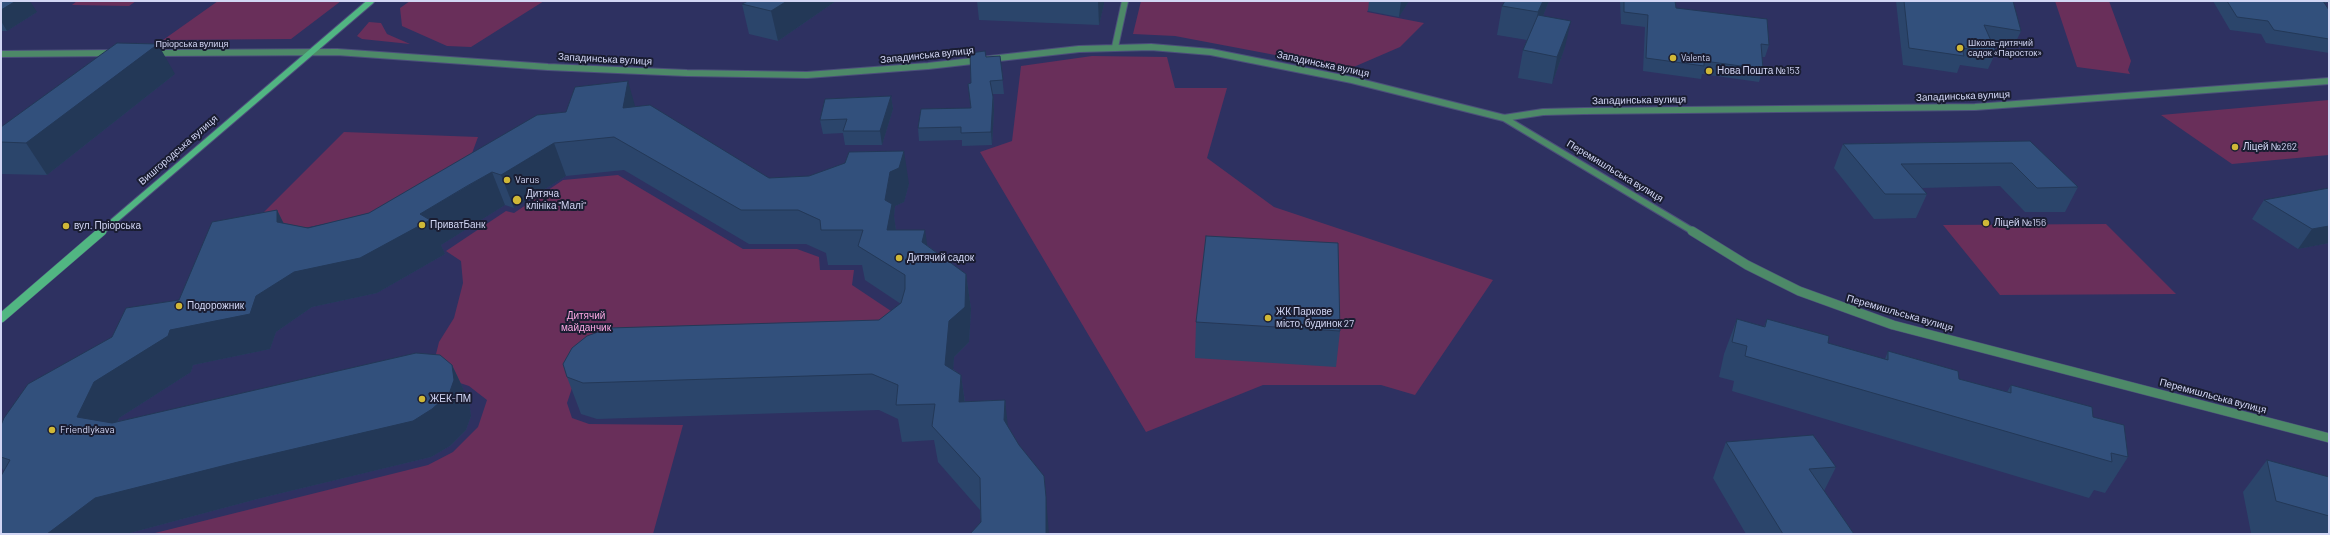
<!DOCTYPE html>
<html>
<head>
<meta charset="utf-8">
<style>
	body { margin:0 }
	#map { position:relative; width:2330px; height:535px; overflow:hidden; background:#2e3161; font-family:Barlow,sans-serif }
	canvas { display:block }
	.frame { position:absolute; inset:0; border:2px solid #d2d6f4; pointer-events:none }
</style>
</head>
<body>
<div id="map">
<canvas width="2330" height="535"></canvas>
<div class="frame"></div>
</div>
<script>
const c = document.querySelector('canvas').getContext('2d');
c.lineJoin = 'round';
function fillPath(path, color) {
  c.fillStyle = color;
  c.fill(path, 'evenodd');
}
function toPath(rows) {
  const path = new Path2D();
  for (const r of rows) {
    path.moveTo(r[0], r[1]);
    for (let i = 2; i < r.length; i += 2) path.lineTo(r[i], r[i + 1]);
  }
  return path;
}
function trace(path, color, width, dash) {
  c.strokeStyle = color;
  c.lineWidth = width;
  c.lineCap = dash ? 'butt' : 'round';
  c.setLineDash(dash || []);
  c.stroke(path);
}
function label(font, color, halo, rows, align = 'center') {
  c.font = font + ' Barlow,sans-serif';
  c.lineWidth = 4;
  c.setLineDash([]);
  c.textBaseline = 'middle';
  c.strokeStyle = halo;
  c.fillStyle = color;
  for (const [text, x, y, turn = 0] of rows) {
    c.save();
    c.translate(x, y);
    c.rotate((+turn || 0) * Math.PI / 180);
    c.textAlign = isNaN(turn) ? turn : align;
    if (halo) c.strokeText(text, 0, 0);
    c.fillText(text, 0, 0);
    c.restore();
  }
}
fillPath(toPath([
	[77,1,136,1,129,6,72,5],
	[218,1,341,1,291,39,163,40],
	[410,1,544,1,471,47,447,46,402,26,400,8],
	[1141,1,1373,1,1367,12,1424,23,1400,47,1349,69,1175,36,1133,34],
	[2055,1,2109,1,2131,61,2128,70,2130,74,2077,67],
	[369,22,381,23,387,34,410,44,362,39,357,36],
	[1092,56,1167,57,1175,88,1227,88,1207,158,1274,207,1493,280,1415,395,1381,385,1263,385,1146,432,980,152,1012,141,1021,66],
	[2329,100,2329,155,2232,164,2161,115],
	[344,132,478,137,467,167,374,214,234,242],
	[618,175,743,249,797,249,819,257,820,270,854,270,852,285,894,313,889,346,573,385,567,403,572,418,589,424,683,425,653,534,151,534,428,465,453,452,478,427,487,400,469,386,448,379,440,372,436,354,439,342,454,318,463,283,461,261,446,251,506,211,514,213,563,180],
	[2106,224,2176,294,2000,295,1943,225]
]), '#692f5a');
const minorFar1 = toPath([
	[1115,47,1125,1],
	[154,53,337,52,548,67,687,73,807,75,928,66,1079,49,1151,47,1211,52,1352,80,1504,118,1543,112,1584,111,1975,107,2329,81],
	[1,54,114,53],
	[1504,118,1694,232]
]);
const minor = toPath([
	[1692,231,1747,265,1799,291,1893,325,2329,438]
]);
const secondaryFar1 = toPath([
	[101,232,371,1]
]);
const secondary = toPath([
	[1,318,102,231]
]);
trace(minorFar1, '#4c4f7b', 8);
trace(minor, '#4c4f7b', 10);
trace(secondaryFar1, '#4c4f7b', 8);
trace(secondary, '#4c4f7b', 10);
trace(minorFar1, '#4d8968', 6);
trace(minor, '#4d8968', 9);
trace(secondaryFar1, '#51b682', 6);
trace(secondary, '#51b682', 9);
fillPath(toPath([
	[1,1,37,12,7,31,1,31],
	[748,1,836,1,778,41,749,34,742,4],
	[977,1,1104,1,1104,4,1099,25,979,20],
	[1369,1,1409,1,1399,17,1368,11],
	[1505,1,1549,1,1543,16,1565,47,1552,84,1518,78,1523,50,1527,40,1497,35,1502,6],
	[1620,1,1675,1,1676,8,1769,45,1765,57,1762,57,1763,69,1759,82,1702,74,1701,79,1643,71,1645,27,1621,24],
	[1896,1,2013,1,2021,31,2013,48,1993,45,1996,52,1988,69,1960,65,1957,73,1903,65],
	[2213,1,2329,1,2329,3,2324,3,2329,10,2329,53,2266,43,2261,34,2230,30],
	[1000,56,1004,94,993,94,994,110,992,145,962,146,962,140,919,141,918,128,971,108,968,84,971,83,986,57],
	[175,74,47,175,2,174,1,173,1,127],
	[891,96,893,109,882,145,845,145,843,133,823,134,820,120],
	[635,106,769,178,909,184,904,202,895,206,894,216,896,230,927,245,966,274,971,309,969,342,954,357,953,369,961,375,965,402,1005,400,1007,426,981,522,980,510,938,462,934,440,902,442,898,419,879,410,597,419,581,414,567,377,879,320,901,304,865,280,862,265,828,265,826,253,806,244,749,244,624,170,566,176,514,208,505,205,441,245,445,254,377,293,312,307,276,332,270,349,193,365,191,372,119,418,118,421,452,365,469,401,471,416,466,430,450,446,431,457,261,498,126,534,1,534,4,471,1,467,1,425,179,300,277,210,283,223,308,228,369,213],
	[2030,141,2078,187,2065,212,2025,212,2000,186,1921,188,1927,194,1916,218,1874,219,1834,168,1843,144],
	[2329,188,2329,243,2298,249,2252,219,2264,200],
	[1737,319,1764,327,1767,319,1828,343,1885,359,1888,351,1959,379,2007,392,2011,385,2093,417,2128,457,2105,493,2094,490,2089,498,1732,391,1734,381,1719,377,1724,354],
	[1196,322,1340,331,1336,367,1195,358],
	[1726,442,1836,467,1824,491,1854,534,1746,534,1713,478],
	[2267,460,2329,477,2329,534,2253,534,2251,533,2243,492]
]), '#2b456b');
fillPath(toPath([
	[16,1,30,1,37,12,7,31,1,21,1,10],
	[787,1,836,1,778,41,771,11],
	[1098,1,1104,1,1104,4,1099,25],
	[1401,1,1409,1,1399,17],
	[1543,1,1549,1,1533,41,1538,12],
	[1571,21,1565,47,1552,84,1557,57],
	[158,44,175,74,47,175,26,143],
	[628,81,637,113,623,108],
	[891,96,893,109,882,145,880,131],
	[993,97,994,110,992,145,991,132],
	[554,143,566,176,514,208,501,175],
	[904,151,909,184,904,202,895,206,894,216,897,238,887,230,885,200,890,172],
	[492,172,505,205,441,245,445,254,377,293,312,307,276,332,270,349,193,365,191,372,119,418,104,453,77,417,94,382,170,330,256,296,294,272,420,214],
	[277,210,294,244,277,222],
	[2329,226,2329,243,2298,249,2312,229],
	[925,230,930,264,922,242],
	[966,274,971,309,969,342,954,357,951,401,945,365,949,321],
	[452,365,469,401,471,416,466,430,450,446,431,457,261,498,126,534,47,534,95,498],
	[961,375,966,411,959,402],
	[1005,400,1009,436,1004,420],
	[1046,497,1049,534,1046,534]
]), '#233857');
const building = toPath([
	[1,1,16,1,1,10,1,1],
	[748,1,787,1,771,11,742,4,748,1],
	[1505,1,1543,1,1538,12,1502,6,1505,1],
	[1624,1,1675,1,1676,8,1767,19,1769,45,1761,44,1763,69,1704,61,1704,66,1646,58,1648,15,1624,12,1624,1],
	[1904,1,2013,1,2021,31,1984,25,1996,52,1962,48,1964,56,1909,48,1904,1],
	[2227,1,2323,1,2329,10,2329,39,2274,30,2268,21,2237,17,2227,1],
	[1538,15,1571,21,1557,57,1523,50,1538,15],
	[117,43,158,44,26,143,1,142,1,127,117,43],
	[985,51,986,57,1000,56,1003,80,990,81,993,97,991,132,961,133,961,127,918,128,921,109,971,108,968,84,971,83,970,53,985,51],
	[628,81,623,108,650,105,769,178,809,176,845,163,849,152,904,151,899,168,890,172,885,200,892,204,887,230,925,230,922,242,966,274,965,307,949,321,945,365,961,375,959,402,1005,400,1004,420,1019,445,1044,476,1046,497,1046,534,970,534,981,522,980,478,932,426,935,404,896,405,898,385,872,374,583,383,567,377,563,364,572,348,587,336,609,328,879,320,901,303,905,289,905,275,858,246,863,230,821,230,820,220,798,210,741,210,614,137,554,143,501,175,492,172,467,186,420,214,430,220,360,258,294,272,256,296,250,314,170,330,168,336,94,382,77,417,112,423,416,353,440,355,452,365,454,380,449,394,432,409,413,421,238,462,95,498,47,534,1,534,1,476,10,460,1,457,1,425,4,418,28,384,112,337,126,308,179,300,212,222,277,210,277,222,308,228,369,213,537,115,566,112,575,87,628,81],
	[891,96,880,131,843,131,847,119,820,120,825,99,891,96],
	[2030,141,2078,187,2037,188,2012,163,1901,164,1927,194,1885,194,1843,144,2030,141],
	[2329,188,2329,226,2312,229,2264,200,2329,188],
	[1206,236,1338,243,1340,331,1196,322,1206,236],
	[1737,319,1765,327,1767,319,1829,336,1828,343,1888,360,1888,351,1958,371,1959,379,2011,393,2011,385,2092,407,2093,417,2124,425,2128,457,2111,453,2112,462,1745,356,1747,346,1732,342,1737,319],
	[1813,435,1836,467,1809,469,1854,534,1783,534,1726,442,1813,435],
	[2267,460,2329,477,2329,516,2276,501,2267,460]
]);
fillPath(building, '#32507c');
trace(building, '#233857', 1);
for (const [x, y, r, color] of [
	[1960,48,4,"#d0b837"],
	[1673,58,4,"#d0b837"],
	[1709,71,4,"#d0b837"],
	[2235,147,4,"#d0b837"],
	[507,180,4,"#d0b837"],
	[517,200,5,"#d0b837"],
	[1986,223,4,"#d0b837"],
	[422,225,4,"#d0b837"],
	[66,226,4,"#d0b837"],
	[899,258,4,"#d0b837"],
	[179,306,4,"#d0b837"],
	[1268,318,4,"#d0b837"],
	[422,399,4,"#d0b837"],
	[52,430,4,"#d0b837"]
]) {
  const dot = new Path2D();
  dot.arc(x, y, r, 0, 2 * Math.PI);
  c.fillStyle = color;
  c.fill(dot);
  trace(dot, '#1a1d32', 1.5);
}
label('9px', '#d2d6f4', '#1a1d32', [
	["Школа-дитячий",1968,43],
	["садок «Паросток»",1968,53],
	["Valenta",1681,58]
], 'left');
label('9px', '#d2d6f4', '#1a1d32', [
	["Пріорська вулиця",192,44]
]);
label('10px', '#d2d6f4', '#1a1d32', [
	["Западинська вулиця",927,55,-6],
	["Западинська вулиця",605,59,3],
	["Западинська вулиця",1323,64,12],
	["Западинська вулиця",1963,96,-2],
	["Западинська вулиця",1639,100,-1],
	["Вишгородська вулиця",178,150,-41],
	["Перемишльська вулиця",1615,171,31],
	["Перемишльська вулиця",1900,313,16],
	["Перемишльська вулиця",2213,396,15]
]);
label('10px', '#d2d6f4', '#1a1d32', [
	["Нова Пошта №153",1717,71],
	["Ліцей №262",2243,147],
	["Varus",515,180],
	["Дитяча",526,194],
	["клініка \"Малі\"",526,206],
	["Ліцей №156",1994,223],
	["ПриватБанк",430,225],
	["вул. Пріорська",74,226],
	["Дитячий садок",907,258],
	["Подорожник",187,306],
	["ЖК Паркове",1276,312],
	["місто, будинок 27",1276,324],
	["ЖЕК-ПМ",430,399],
	["Friendlykava",60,430]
], 'left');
label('10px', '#fba8e2', '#1a1d32', [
	["Дитячий",586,316],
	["майданчик",586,328]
]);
</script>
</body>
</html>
